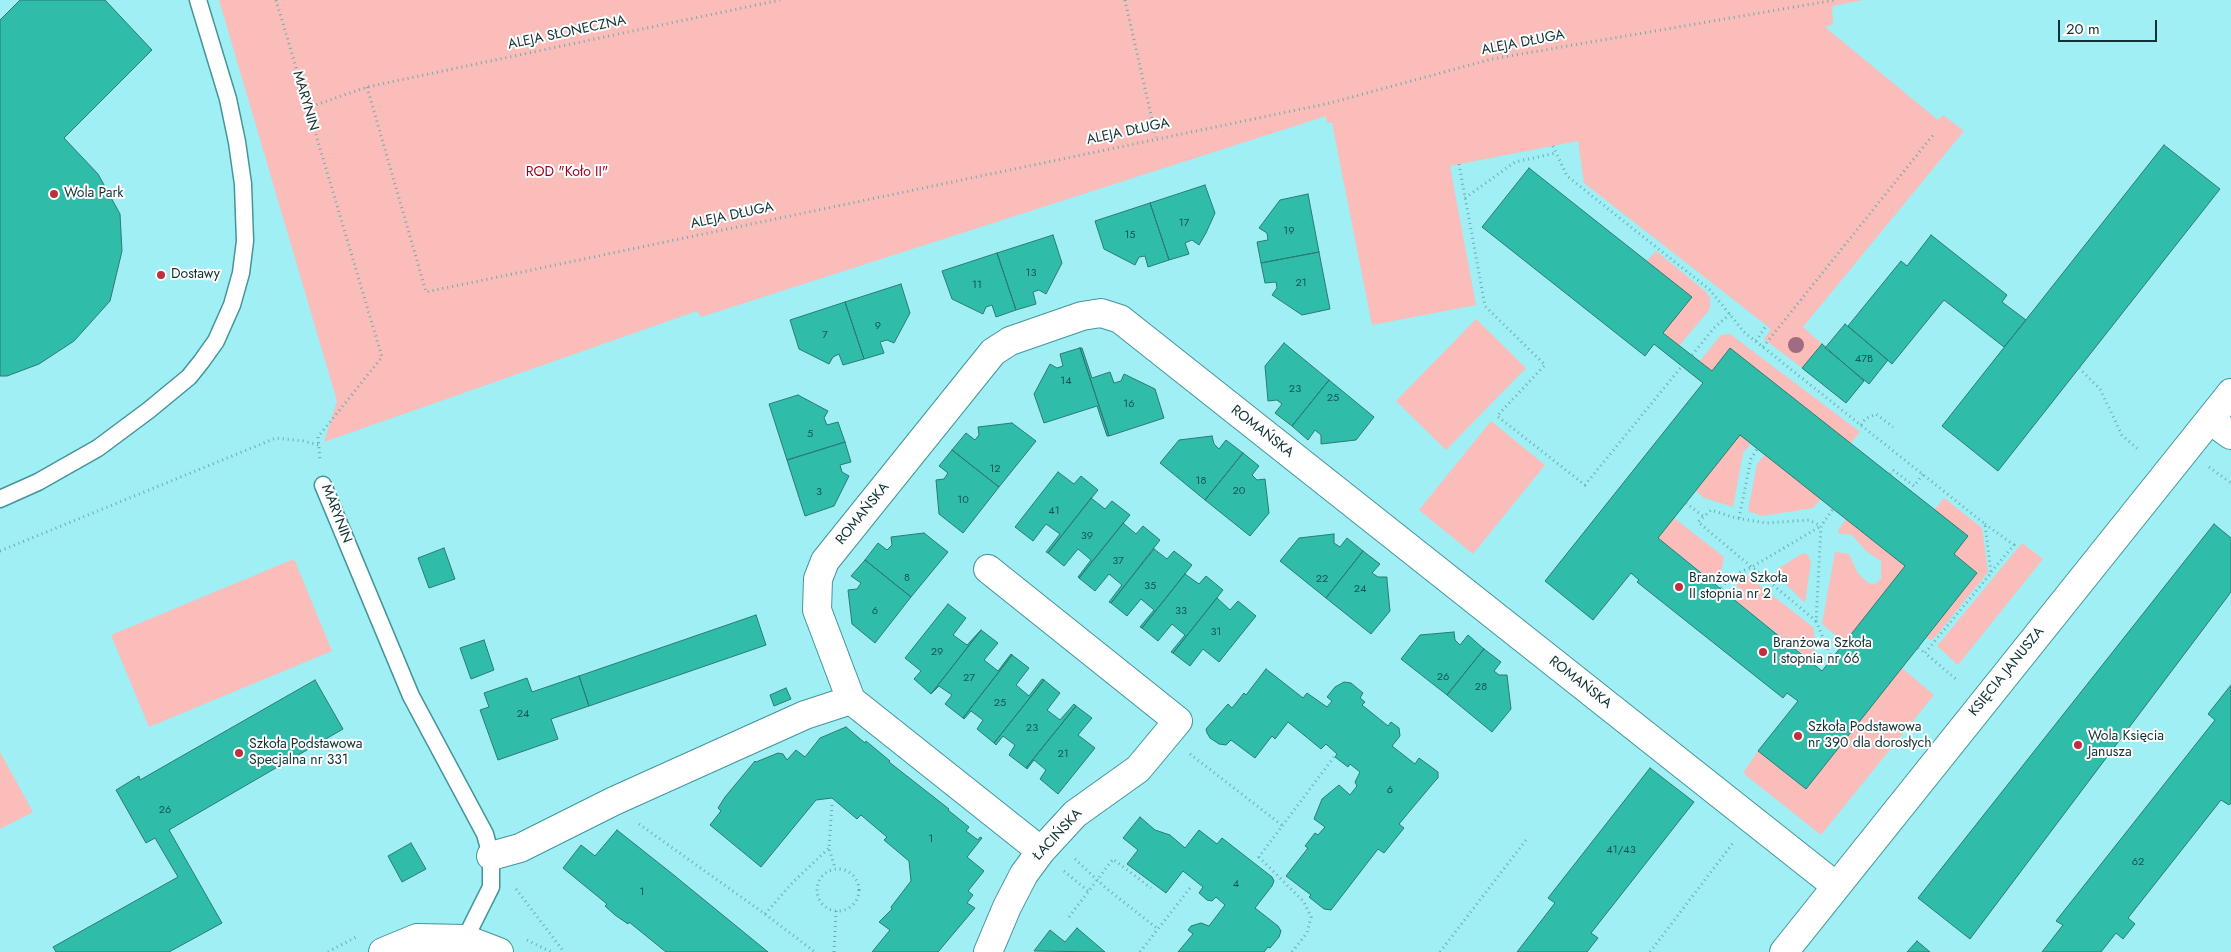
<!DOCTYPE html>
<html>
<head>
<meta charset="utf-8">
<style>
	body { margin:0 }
	#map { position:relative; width:2231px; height:952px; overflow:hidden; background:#9feff5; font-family:Jost,sans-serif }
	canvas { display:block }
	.scale { position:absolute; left:2058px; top:20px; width:99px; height:22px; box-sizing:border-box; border:2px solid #103234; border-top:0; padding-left:6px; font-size:15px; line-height:18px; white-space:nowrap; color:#103234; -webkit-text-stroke:4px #fff; paint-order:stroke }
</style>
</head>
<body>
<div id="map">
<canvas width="2231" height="952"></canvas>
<div class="scale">20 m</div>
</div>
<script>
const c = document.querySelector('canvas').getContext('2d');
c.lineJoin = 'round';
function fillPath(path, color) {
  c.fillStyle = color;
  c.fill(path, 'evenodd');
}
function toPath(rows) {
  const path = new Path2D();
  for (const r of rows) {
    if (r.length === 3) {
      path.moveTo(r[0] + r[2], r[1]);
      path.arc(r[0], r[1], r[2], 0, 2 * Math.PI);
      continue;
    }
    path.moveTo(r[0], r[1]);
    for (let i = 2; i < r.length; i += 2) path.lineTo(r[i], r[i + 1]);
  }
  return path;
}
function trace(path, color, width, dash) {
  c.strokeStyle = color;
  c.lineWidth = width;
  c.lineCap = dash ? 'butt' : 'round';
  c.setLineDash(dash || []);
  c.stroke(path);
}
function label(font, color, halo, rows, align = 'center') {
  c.font = font + ' Jost,sans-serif';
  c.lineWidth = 4;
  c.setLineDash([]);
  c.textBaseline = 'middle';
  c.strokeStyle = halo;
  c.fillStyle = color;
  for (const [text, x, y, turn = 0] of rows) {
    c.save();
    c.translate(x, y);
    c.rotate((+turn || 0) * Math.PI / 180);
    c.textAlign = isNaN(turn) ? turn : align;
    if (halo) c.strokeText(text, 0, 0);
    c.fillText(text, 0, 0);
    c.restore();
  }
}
fillPath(toPath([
	[219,0,1863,0,1832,6,1833,24,1825,27,1938,120,1943,115,1964,131,1803,327,1822,344,1802,368,1764,339,1771,329,1584,183,1578,141,1450,166,1476,305,1372,325,1332,123,1327,123,1326,116,701,317,697,311,324,442,337,401],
	[1656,251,1705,291,1710,298,1710,309,1679,346,1663,333,1691,297,1647,261],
	[1476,319,1526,368,1446,450,1396,401],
	[1730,334,1860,432,1850,444,1730,348,1712,371,1699,362,1721,335],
	[1491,421,1545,465,1473,554,1419,510],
	[1740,435,1751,444,1743,453,1733,507,1704,498,1696,491],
	[1765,454,1821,499,1813,508,1762,516,1748,511,1757,464],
	[1944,498,1982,528,1988,572,1936,636,1931,640,1926,638,1977,573,1954,554,1934,510],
	[1674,518,1724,557,1721,573,1713,582,1658,538],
	[1846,519,1905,566,1845,643,1822,624,1835,552,1849,554,1857,572,1868,583,1875,584,1881,579,1881,561,1866,551,1852,535,1838,533,1839,529],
	[2022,543,2043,559,1958,665,1937,646],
	[1803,553,1808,555,1811,562,1805,603,1778,576,1776,570],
	[294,559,332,651,149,727,111,635],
	[1746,575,1814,628,1813,664,1812,661,1736,601,1743,592,1735,584],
	[1902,668,1934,695,1821,835,1743,773,1758,751,1806,789],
	[0,752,33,812,0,829]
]), '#fabdba');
const building = toPath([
	[20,0,105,0,152,50,64,138,98,174,120,214,122,251,110,301,74,341,39,364,7,376,0,376,0,20,20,0],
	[2164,145,2220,189,1998,471,1942,426,2164,145],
	[1529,168,1692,297,1663,333,1712,371,1730,348,1968,536,1954,554,1977,573,1806,789,1758,751,1798,701,1787,693,1783,698,1637,582,1639,580,1631,573,1593,620,1545,581,1703,383,1654,344,1645,356,1482,227,1529,168],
	[1740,435,1905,566,1822,671,1658,538,1740,435],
	[1205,185,1215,213,1206,233,1199,245,1192,240,1185,243,1189,254,1169,260,1150,203,1205,185],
	[1308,194,1319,252,1261,263,1257,242,1268,240,1267,233,1259,228,1280,200,1308,194],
	[1150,203,1169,260,1148,267,1145,256,1139,257,1135,265,1104,249,1095,221,1150,203],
	[1053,235,1062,263,1046,294,1039,290,1033,292,1036,304,1016,310,997,253,1053,235],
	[1931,235,2007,295,2002,302,2026,320,2004,347,1944,300,1892,364,1848,326,1901,261,1907,266,1931,235],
	[1319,252,1330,309,1302,315,1272,295,1277,288,1276,282,1265,283,1261,263,1319,252],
	[997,253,1016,310,996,317,992,305,986,307,983,314,952,299,942,271,997,253],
	[901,284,910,313,894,343,887,340,880,342,884,353,864,359,845,302,901,284],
	[845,302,864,359,843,365,839,354,833,357,829,364,799,349,790,320,845,302],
	[1845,324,1888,360,1869,384,1825,348,1845,324],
	[1284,343,1329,380,1292,426,1275,413,1282,404,1277,400,1268,401,1265,366,1284,343],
	[1822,344,1864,381,1846,403,1802,368,1822,344],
	[1080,348,1109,436,1107,436,1097,406,1044,423,1034,394,1050,364,1057,368,1063,366,1060,354,1080,348],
	[1080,348,1082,348,1092,378,1110,372,1114,383,1121,381,1124,374,1155,389,1164,418,1109,436,1080,348],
	[1329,380,1374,417,1356,440,1321,444,1321,435,1315,430,1308,440,1292,426,1329,380],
	[798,395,828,411,824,418,827,425,838,422,845,442,787,460,769,404,798,395],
	[1012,423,1036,441,999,487,952,450,966,433,975,440,979,435,978,427,1012,423],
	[1212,436,1214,444,1219,449,1226,440,1243,453,1205,500,1160,463,1179,440,1212,436],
	[845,442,851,462,840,465,842,472,849,476,834,506,805,516,787,460,845,442],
	[952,450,999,487,963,533,939,514,936,480,944,479,948,473,939,466,952,450],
	[1243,453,1259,466,1252,475,1257,480,1265,479,1269,513,1250,536,1205,500,1243,453],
	[1058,472,1074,484,1081,476,1098,490,1048,553,1046,552,1060,534,1046,524,1033,541,1015,527,1058,472],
	[1091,498,1105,509,1112,501,1130,515,1079,578,1078,577,1091,560,1078,549,1064,566,1048,553,1091,498],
	[1123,523,1136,534,1143,526,1160,540,1111,603,1109,602,1122,585,1109,574,1095,591,1079,578,1123,523],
	[2214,524,2231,538,2231,592,1970,939,1918,898,2214,524],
	[924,533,948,552,911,597,865,560,878,543,887,550,892,545,891,537,924,533],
	[1334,534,1334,543,1340,547,1347,538,1363,551,1326,598,1280,561,1299,538,1334,534],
	[444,548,455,579,429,588,418,558,444,548],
	[1154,549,1167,559,1174,551,1192,565,1142,628,1140,627,1154,610,1141,599,1127,616,1111,603,1154,549],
	[1363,551,1380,564,1372,573,1378,577,1387,577,1387,580,1390,611,1371,634,1326,598,1363,551],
	[865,560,911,597,875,643,852,624,848,590,857,589,861,583,851,576,865,560],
	[1185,574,1199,584,1206,576,1223,590,1173,653,1171,652,1185,635,1172,624,1158,641,1142,628,1185,574],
	[1217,598,1230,610,1238,601,1256,616,1219,662,1203,649,1190,666,1173,653,1217,598],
	[948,604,966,618,953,635,967,645,981,630,931,694,914,679,921,671,905,658,948,604],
	[756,615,766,645,589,706,579,676,756,615],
	[981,630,998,643,984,660,998,671,1011,654,1012,655,963,718,945,704,952,695,939,686,931,694,981,630],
	[1454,632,1455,640,1460,645,1468,635,1484,649,1447,695,1401,659,1420,635,1454,632],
	[484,640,494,670,471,679,460,648,484,640],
	[1484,649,1501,662,1494,671,1499,675,1507,675,1511,709,1492,732,1447,695,1484,649],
	[1012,655,1029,668,1016,685,1029,696,1042,679,1044,680,994,743,977,729,983,720,971,711,964,719,963,718,1012,655],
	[1266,669,1303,698,1307,693,1327,707,1332,701,1327,697,1335,687,1344,682,1351,683,1363,693,1360,698,1365,702,1362,705,1388,726,1391,722,1399,728,1400,736,1392,746,1415,764,1419,758,1438,772,1438,778,1435,781,1399,824,1404,828,1384,853,1378,849,1331,910,1324,909,1309,897,1311,895,1286,876,1308,848,1305,846,1315,833,1318,835,1325,827,1314,819,1322,799,1339,785,1350,795,1357,786,1355,782,1360,772,1350,764,1348,767,1335,757,1337,754,1326,744,1321,749,1288,722,1275,739,1272,736,1255,758,1231,740,1226,745,1219,744,1210,738,1207,733,1206,729,1228,704,1232,708,1244,693,1246,695,1266,669],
	[579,676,589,706,551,719,558,739,498,760,480,710,489,707,484,693,527,678,532,692,579,676],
	[315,680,343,729,169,830,222,923,169,952,56,952,53,947,178,877,155,838,146,843,116,790,139,776,140,780,315,680],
	[1044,680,1060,693,1047,710,1060,720,1074,704,1076,706,1026,768,1009,755,1015,745,1003,736,996,745,994,743,1044,680],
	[2231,685,2231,803,2229,805,2221,800,2128,918,2135,924,2123,939,2116,933,2101,952,2042,952,2063,925,2056,921,2215,720,2208,714,2231,685],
	[786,688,791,699,774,706,770,695,786,688],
	[1076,706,1092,718,1078,735,1095,748,1058,794,1040,779,1046,770,1034,760,1027,769,1026,768,1076,706],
	[846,727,865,743,866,741,890,761,889,762,949,809,948,810,969,827,966,831,978,840,980,837,982,838,967,857,984,871,968,891,973,895,967,903,975,908,938,952,872,952,890,930,879,922,892,909,891,907,911,881,909,861,884,840,887,837,861,815,857,819,832,798,816,800,761,867,710,825,721,811,718,808,725,797,755,761,756,762,778,753,783,754,787,760,796,750,805,757,820,738,846,727],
	[1650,768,1694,802,1591,933,1598,938,1587,952,1517,952,1555,903,1548,898,1650,768],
	[1140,817,1155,830,1170,835,1185,848,1199,830,1217,844,1222,838,1272,877,1274,881,1272,886,1255,908,1278,926,1281,931,1279,937,1270,948,1268,947,1264,952,1178,952,1193,934,1188,930,1191,926,1201,923,1209,926,1225,905,1216,897,1212,901,1207,900,1199,893,1203,887,1183,871,1166,893,1127,864,1138,850,1123,838,1140,817],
	[617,830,670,872,768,952,666,952,629,922,628,924,615,915,605,906,607,904,563,868,581,845,595,856,617,830],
	[411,843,426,869,402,882,388,856,411,843],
	[1077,928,1105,952,1034,951,1050,930,1065,942,1077,928],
	[1917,941,1930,952,1907,952,1917,941]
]);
fillPath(building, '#2fbdaa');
trace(building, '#2c7b6f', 1);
const lane = toPath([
	[323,485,411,696,485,834,491,856,491,887,465,939],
	[0,499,38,482,98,448,149,410,189,377,201,362,216,341,232,305,241,273,245,241,243,184,237,142,228,99,198,0]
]);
const street = toPath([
	[2210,420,2231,435],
	[988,569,1178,721,1138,769,1075,814,1041,851,1024,874,1007,907,988,952],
	[851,700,817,610,818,579,825,561,993,352,1010,341,1082,316,1101,313,1120,319,1836,886],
	[491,856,520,848,614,801,805,715,851,700,1041,851],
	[383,952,417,938,465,939,499,952]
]);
const secondary = toPath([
	[1784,952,2231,393]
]);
trace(lane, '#44959a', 19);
trace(street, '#44959a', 30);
trace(secondary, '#44959a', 30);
trace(toPath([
	[276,0,382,357,318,437,320,460],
	[1125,0,1156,137],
	[367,87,426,292,1330,103,1492,59,1835,0],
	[307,108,367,87,780,0],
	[1553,146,1567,176,1710,290,1744,332,1985,524,1991,573,1925,653,1957,680],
	[1459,164,1485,306,1545,365,1497,416,1585,485,1682,366],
	[1465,198,1515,162,1556,153],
	[1756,341,1766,326],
	[1763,347,1933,135],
	[1692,355,1714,328,1730,314],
	[2079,368,2100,389,2122,435,2140,451],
	[1861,425,1865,419,1876,414,1893,427],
	[2209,467,2231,483],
	[1890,474,1893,470,1914,486,1923,474],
	[1686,503,1704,517],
	[1739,518,1751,459,1757,449],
	[1985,524,2014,545,1991,572],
	[0,551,276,438,303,441,319,445],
	[1721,588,1731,576,1752,567,1821,526],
	[1816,621,1698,522,1711,510,1736,518,1766,523,1809,520,1821,526],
	[1918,648,1925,653],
	[1832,659,1816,621,1821,526,1833,509],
	[1190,754,1283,826],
	[832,805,829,848,835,868],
	[639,824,765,914,815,952],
	[1075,859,1107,889,1158,929],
	[838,890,21],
	[1064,871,1088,891],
	[516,889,564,952],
	[765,914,793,882,829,848],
	[1069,917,1113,859,1151,888],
	[527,940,551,952],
	[328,952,356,937],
	[834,952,836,911],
	[1140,952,1190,888],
	[1292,952,1307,933,1311,917,1304,902,1259,857,1334,757],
	[1440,952,1526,840],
	[1650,952,1733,843]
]), '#6cacb0', 3, [1, 4]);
trace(lane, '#fff', 16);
trace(street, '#fff', 28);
trace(secondary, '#fff', 28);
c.fillStyle = '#9f6c81';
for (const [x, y] of [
	[1796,345]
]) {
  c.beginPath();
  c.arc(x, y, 8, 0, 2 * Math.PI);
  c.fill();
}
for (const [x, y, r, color] of [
	[54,194,5,"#c0303c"],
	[161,275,5,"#c0303c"],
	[1679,587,5,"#c0303c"],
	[1763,652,5,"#c0303c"],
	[1798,736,5,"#c0303c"],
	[2078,745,5,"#c0303c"],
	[239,753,5,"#c0303c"]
]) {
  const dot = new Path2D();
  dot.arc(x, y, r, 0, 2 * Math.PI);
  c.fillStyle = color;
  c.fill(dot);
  trace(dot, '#fff', 2);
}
label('11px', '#185552', null, [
	["17",1184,223],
	["19",1289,231],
	["15",1130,235],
	["13",1031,273],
	["21",1301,283],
	["11",977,285],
	["9",878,326],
	["7",825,335],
	["47B",1864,359],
	["14",1066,381],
	["23",1295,389],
	["25",1333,398],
	["16",1129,404],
	["5",810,434],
	["12",995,469],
	["18",1201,481],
	["20",1239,491],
	["3",819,492],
	["10",963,500],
	["41",1054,511],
	["39",1087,536],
	["37",1118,561],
	["8",907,578],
	["22",1322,579],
	["35",1150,586],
	["24",1360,589],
	["6",875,611],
	["33",1181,611],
	["31",1216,632],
	["29",937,652],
	["26",1443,677],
	["27",969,678],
	["28",1481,687],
	["25",1000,703],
	["24",523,714],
	["23",1032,728],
	["21",1063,754],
	["6",1390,790],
	["26",165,810],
	["1",931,839],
	["41/43",1621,850],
	["62",2138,862],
	["4",1236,884],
	["1",642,892]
]);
label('14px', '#103234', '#fff', [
	["ALEJA SŁONECZNA",567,33,-12],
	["ALEJA DŁUGA",1523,43,-11],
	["MARYNIN",305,101,74],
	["ALEJA DŁUGA",1128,132,-12],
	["ALEJA DŁUGA",732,216,-12],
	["ROMAŃSKA",1262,432,38],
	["MARYNIN",336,514,69],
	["ROMAŃSKA",863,514,-51],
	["KSIĘCIA JANUSZA",2007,672,-51],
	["ROMAŃSKA",1580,683,38],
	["ŁACIŃSKA",1058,835,-47]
]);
label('14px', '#9f0022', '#fff', [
	["ROD \"Koło II\"",567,173]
]);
label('14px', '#103234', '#fff', [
	["Wola Park",64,194],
	["Dostawy",171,275],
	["Branżowa Szkoła",1689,579],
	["II stopnia nr 2",1689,595],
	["Branżowa Szkoła",1773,644],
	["I stopnia nr 66",1773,660],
	["Szkoła Podstawowa",1808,728],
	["nr 390 dla dorosłych",1808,744],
	["Wola Księcia",2088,737],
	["Janusza",2088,753],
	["Szkoła Podstawowa",249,745],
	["Specjalna nr 331",249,761]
], 'left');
</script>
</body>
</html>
